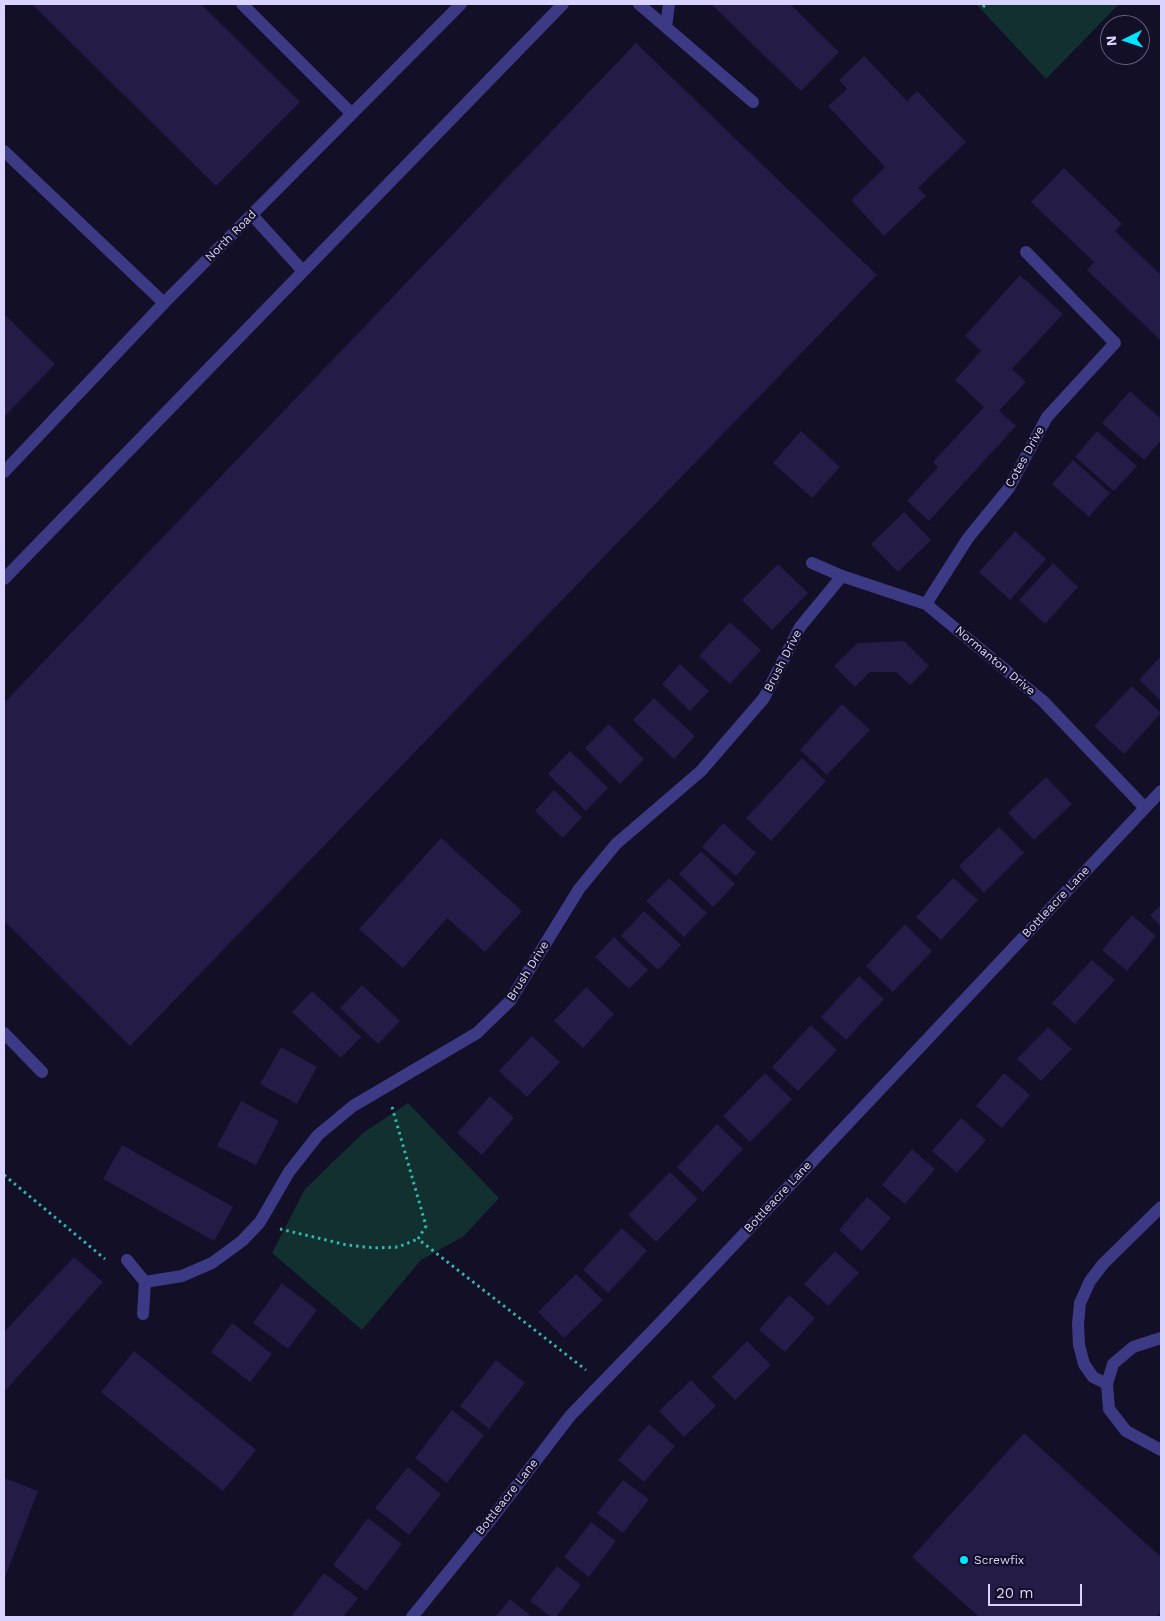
<!DOCTYPE html>
<html>
<head>
<meta charset="utf-8">
<style>
	body { margin:0 }
	#map { position:relative; width:1165px; height:1621px; overflow:hidden; background:#130f26; font-family:"Work Sans",sans-serif }
	canvas { display:block }
	.frame { position:absolute; inset:0; border:5px solid #d9d4ff; pointer-events:none }
	.north { position:absolute; left:1100px; top:15px; width:50px; height:50px; box-sizing:border-box; background:#130f26; border:1px solid #625e7d; border-radius:50%; rotate:266deg; font-size:14px; font-weight:700; line-height:20px; text-align:center; color:#d9d4ff }
	.north::after { content:''; display:block; margin:auto; width:18px; height:22px; background:#00e5ff; clip-path:polygon(50% 0,100% 100%,50% 72%,0 100%) }
	.scale { position:absolute; left:988px; top:1584px; width:94px; height:22px; box-sizing:border-box; border:2px solid #d9d4ff; border-top:0; padding-left:6px; font-size:15px; line-height:18px; white-space:nowrap; color:#d9d4ff; -webkit-text-stroke:4px #130f26; paint-order:stroke }
</style>
</head>
<body>
<div id="map">
<canvas width="1165" height="1621"></canvas>
<div class="frame"></div>
<div class="north">N</div>
<div class="scale">20 m</div>
</div>
<script>
const c = document.querySelector('canvas').getContext('2d');
c.lineJoin = 'round';
function fillPath(path, color) {
  c.fillStyle = color;
  c.fill(path, 'evenodd');
}
function toPath(rows) {
  const path = new Path2D();
  for (const r of rows) {
    path.moveTo(r[0], r[1]);
    for (let i = 2; i < r.length; i += 2) path.lineTo(r[i], r[i + 1]);
  }
  return path;
}
function trace(path, color, width, dash) {
  c.strokeStyle = color;
  c.lineWidth = width;
  c.lineCap = dash ? 'butt' : 'round';
  c.setLineDash(dash || []);
  c.stroke(path);
}
function label(font, color, halo, rows, align = 'center') {
  c.font = font + ' "Work Sans",sans-serif';
  c.lineWidth = 4.5;
  c.setLineDash([]);
  c.textBaseline = 'middle';
  c.strokeStyle = halo;
  c.fillStyle = color;
  for (const [text, x, y, turn = 0] of rows) {
    c.save();
    c.translate(x, y);
    c.rotate((+turn || 0) * Math.PI / 180);
    c.textAlign = isNaN(turn) ? turn : align;
    if (halo) c.strokeText(text, 0, 0);
    c.fillText(text, 0, 0);
    c.restore();
  }
}
fillPath(toPath([
	[976,4,1119,4,1046,79],
	[408,1103,499,1198,464,1236,421,1260,362,1330,272,1253,305,1189,363,1133]
]), '#12302f');
fillPath(toPath([
	[32,4,201,4,300,102,216,186],
	[713,4,790,4,839,52,801,91,712,5],
	[636,43,877,275,130,1046,4,921,4,703],
	[864,56,907,101,917,91,966,142,918,188,926,196,884,236,851,200,885,167,828,106,847,89,839,80],
	[1064,168,1122,224,1115,231,1161,275,1161,341,1087,270,1094,262,1031,202],
	[1020,275,1063,314,1012,369,1026,382,999,411,1016,426,929,521,907,501,938,467,933,462,984,407,955,380,981,351,965,336],
	[4,314,55,364,4,417],
	[1130,391,1161,419,1161,440,1144,460,1102,423],
	[801,431,840,467,812,498,773,463],
	[1097,431,1137,466,1114,491,1075,457],
	[1073,460,1110,493,1089,517,1052,484],
	[904,512,931,540,898,572,871,544],
	[1015,531,1046,559,1010,600,979,572],
	[1053,563,1078,587,1045,624,1019,600],
	[778,564,808,593,772,630,742,600],
	[730,622,761,650,730,684,699,656],
	[904,641,929,666,910,685,896,672,870,672,855,687,834,666,858,643],
	[1161,656,1161,701,1139,680],
	[680,664,709,691,690,711,662,684],
	[1132,686,1161,713,1124,754,1094,726],
	[654,698,695,736,674,759,633,720],
	[842,704,870,730,827,775,800,750],
	[609,724,644,759,620,784,585,748],
	[570,751,608,788,586,811,548,774],
	[802,758,826,781,771,841,746,818],
	[1046,777,1072,804,1034,840,1008,813],
	[554,790,582,817,563,838,535,811],
	[723,823,756,853,736,876,702,847],
	[999,827,1024,853,984,893,959,866],
	[441,838,522,911,485,952,447,918,403,968,359,929],
	[701,851,735,884,713,907,679,874],
	[669,878,707,913,684,937,646,901],
	[953,878,978,900,941,940,916,917],
	[1161,905,1161,927,1150,915],
	[644,911,681,945,658,970,621,936],
	[1132,915,1156,936,1127,971,1102,950],
	[905,924,932,951,893,992,866,966],
	[614,937,648,970,629,989,595,957],
	[1092,960,1115,980,1075,1024,1052,1003],
	[859,976,884,999,846,1040,821,1017],
	[362,985,400,1021,378,1044,340,1008],
	[586,987,614,1014,583,1048,554,1021],
	[312,991,361,1037,341,1058,292,1012],
	[811,1025,837,1050,798,1091,772,1067],
	[1048,1027,1072,1049,1041,1081,1017,1059],
	[532,1036,560,1062,527,1097,499,1071],
	[281,1047,317,1067,297,1104,260,1084],
	[765,1073,792,1099,750,1142,723,1116],
	[1004,1073,1030,1095,1002,1128,976,1106],
	[490,1096,514,1118,482,1155,457,1133],
	[241,1101,279,1121,256,1165,217,1146],
	[961,1118,986,1140,957,1173,932,1151],
	[717,1124,743,1149,703,1192,677,1167],
	[122,1145,233,1207,214,1241,103,1179],
	[912,1149,935,1169,905,1204,882,1185],
	[670,1172,698,1199,656,1242,628,1215],
	[867,1197,891,1218,862,1251,839,1230],
	[622,1228,647,1251,608,1293,583,1270],
	[835,1251,859,1273,828,1306,804,1284],
	[74,1257,103,1282,4,1392,4,1332],
	[576,1274,603,1300,564,1338,538,1312],
	[282,1283,317,1310,288,1349,253,1323],
	[789,1295,815,1318,785,1352,759,1330],
	[232,1323,272,1354,250,1382,211,1352],
	[747,1341,771,1365,735,1400,712,1377],
	[134,1351,256,1450,223,1491,101,1392],
	[496,1360,525,1383,489,1429,460,1406],
	[691,1380,716,1406,684,1437,659,1411],
	[452,1410,484,1435,447,1483,415,1458],
	[649,1424,675,1446,644,1482,618,1460],
	[1024,1433,1161,1557,1161,1612,1156,1617,979,1617,912,1557],
	[408,1467,441,1494,409,1535,375,1508],
	[4,1478,38,1491,4,1580],
	[623,1480,649,1499,623,1533,597,1513],
	[368,1518,402,1544,366,1591,333,1565],
	[591,1522,616,1541,589,1577,564,1557],
	[557,1566,581,1585,556,1617,551,1617,530,1601],
	[324,1573,358,1598,343,1617,291,1617],
	[510,1599,532,1617,495,1617]
]), '#241b47');
trace(toPath([
	[983,7,986,4],
	[392,1107,426,1226,418,1239,586,1370],
	[4,1175,105,1259],
	[280,1229,347,1245,375,1248,398,1247,418,1239]
]), '#2fb8b0', 3, [2.5, 4]);
trace(toPath([
	[242,4,352,114],
	[639,4,753,102],
	[666,27,669,4],
	[4,151,164,303],
	[252,215,302,270],
	[4,472,164,303,461,4],
	[812,563,842,576,926,604,1043,701,1145,808],
	[4,579,563,4],
	[926,604,968,538,1009,488,1047,417,1115,343,1026,252],
	[4,1033,42,1072],
	[127,1260,145,1282,143,1314],
	[145,1282,182,1276,212,1263,242,1241,260,1222,289,1172,318,1135,353,1106,477,1033,510,1001,579,889,616,844,701,771,764,698,800,627,842,576],
	[1161,1338,1133,1347,1113,1364,1107,1384,1109,1409,1126,1431,1161,1450],
	[1107,1384,1093,1377,1084,1364,1079,1345,1078,1324,1080,1303,1090,1281,1103,1264,1161,1207],
	[412,1617,489,1522,570,1416,661,1322,1161,791]
]), '#3d3a85', 12);
for (const [x, y, r, color] of [
	[964,1560,5,"#00e5ff"]
]) {
  const dot = new Path2D();
  dot.arc(x, y, r, 0, 2 * Math.PI);
  c.fillStyle = color;
  c.fill(dot);
  trace(dot, '#130f26', 2);
}
label('12px', '#d9d4ff', '#130f26', [
	["North Road",231,236,-45],
	["Cotes Drive",1025,457,-61],
	["Brush Drive",783,661,-63],
	["Normanton Drive",995,661,40],
	["Bottleacre Lane",1056,902,-47],
	["Brush Drive",528,971,-58],
	["Bottleacre Lane",778,1197,-47],
	["Bottleacre Lane",507,1497,-52]
]);
label('12px', '#d9d4ff', '#130f26', [
	["Screwfix",974,1560]
], 'left');
</script>
</body>
</html>
